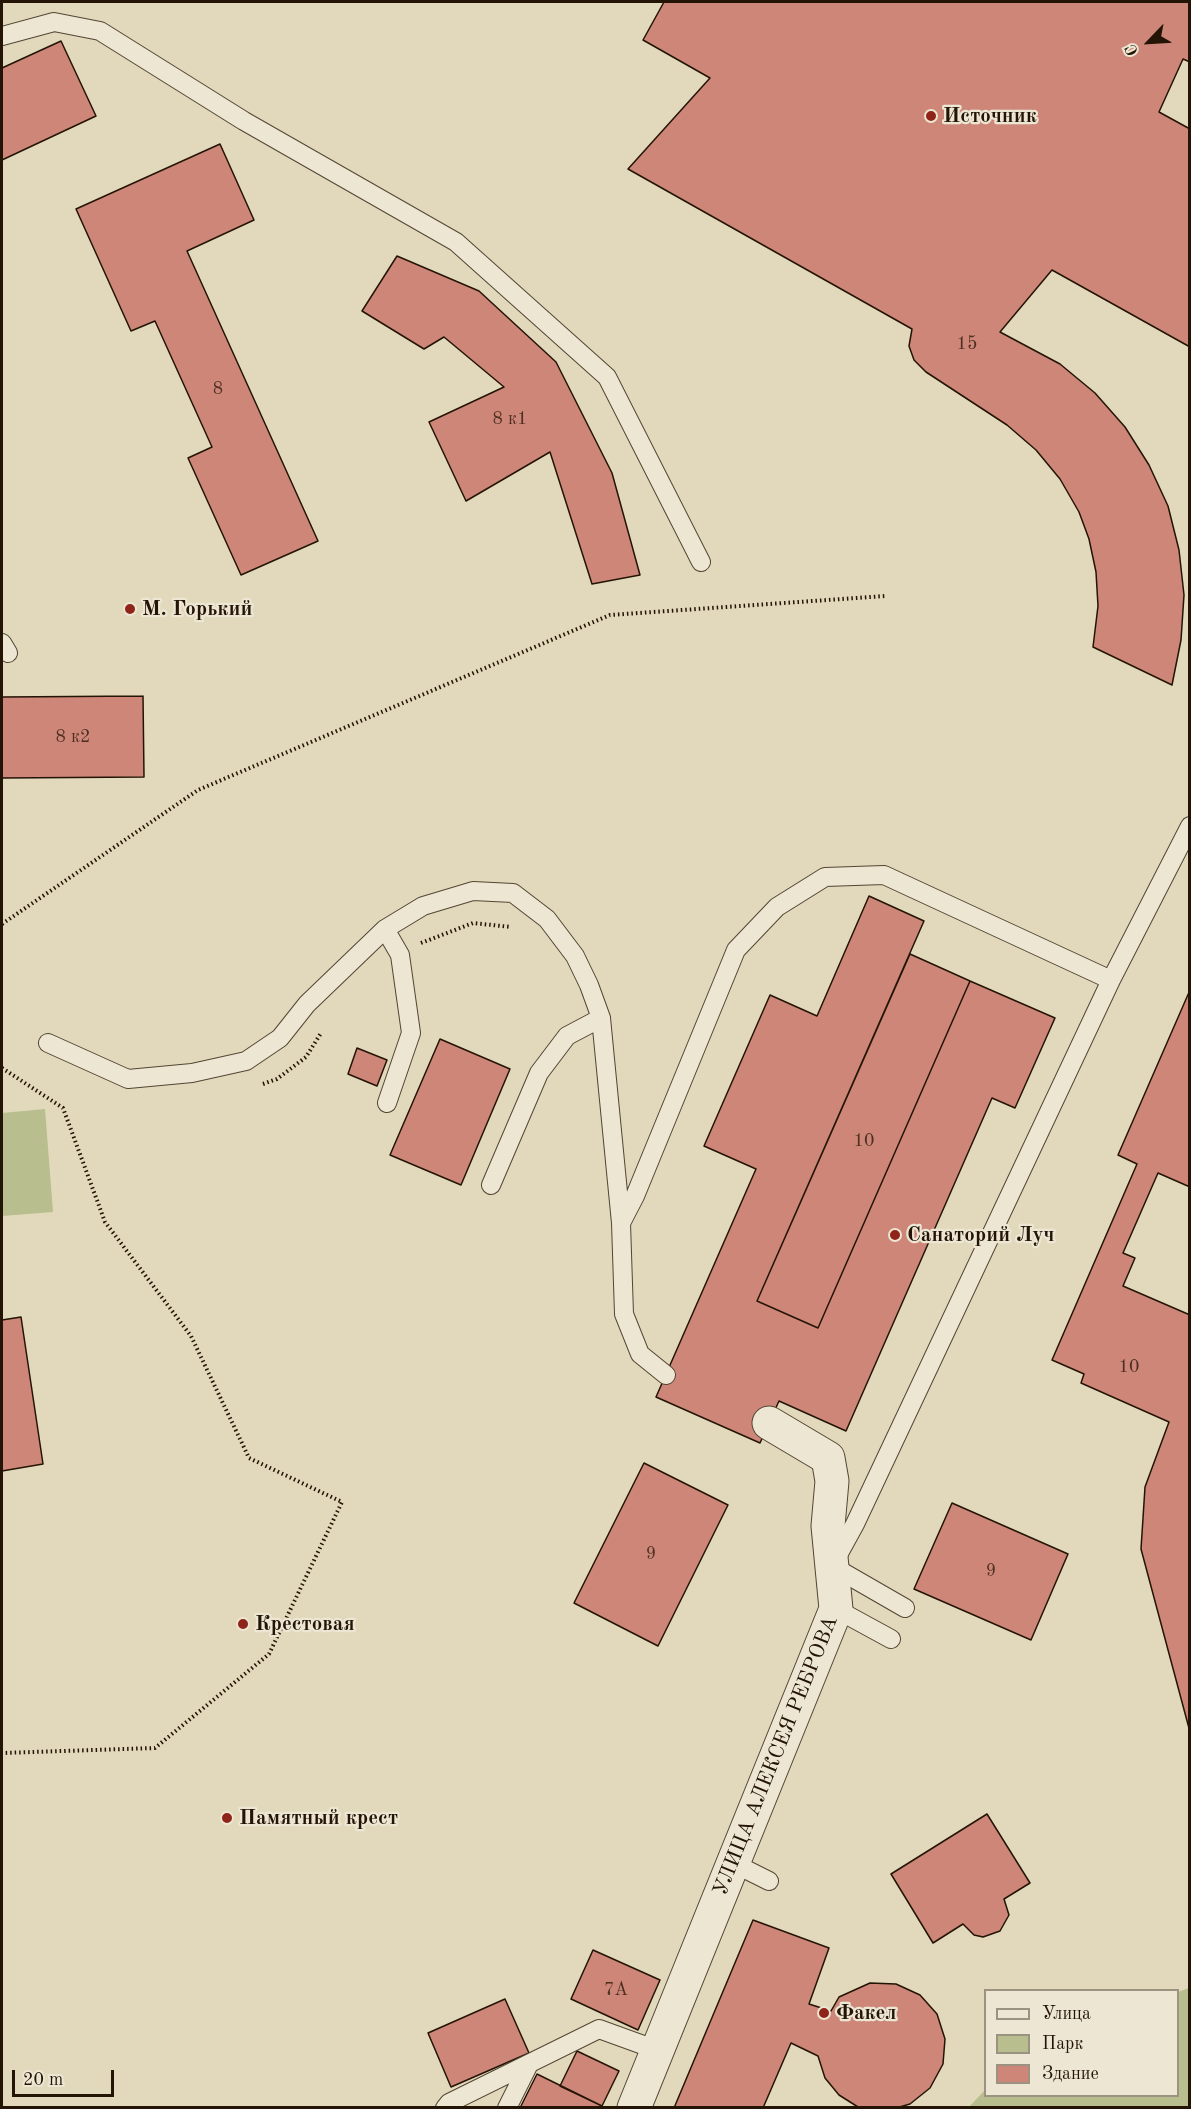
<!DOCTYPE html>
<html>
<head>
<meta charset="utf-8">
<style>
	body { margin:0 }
	#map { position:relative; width:1191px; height:2109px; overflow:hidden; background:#e2d9bc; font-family:"Old Standard TT",serif }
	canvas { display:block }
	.frame { position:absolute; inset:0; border:3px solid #231405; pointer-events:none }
	.legend { position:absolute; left:984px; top:1989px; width:195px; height:108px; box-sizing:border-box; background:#ece6d3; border:2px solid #9c9281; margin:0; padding:8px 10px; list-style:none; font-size:18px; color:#231405 }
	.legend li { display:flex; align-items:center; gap:12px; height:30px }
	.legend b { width:30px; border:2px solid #9c9281 }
	.north { position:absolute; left:1119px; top:12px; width:60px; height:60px; -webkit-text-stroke:4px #ece6d3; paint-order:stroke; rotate:245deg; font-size:16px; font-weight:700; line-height:24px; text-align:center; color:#231405 }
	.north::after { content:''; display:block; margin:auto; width:21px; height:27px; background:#231405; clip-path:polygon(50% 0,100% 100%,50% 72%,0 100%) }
	.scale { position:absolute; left:12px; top:2070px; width:102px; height:27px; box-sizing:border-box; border:3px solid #231405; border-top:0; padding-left:8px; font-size:18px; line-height:21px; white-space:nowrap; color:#231405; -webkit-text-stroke:4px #ece6d3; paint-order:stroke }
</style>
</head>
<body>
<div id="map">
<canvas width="1191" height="2109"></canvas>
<div class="frame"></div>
<ul class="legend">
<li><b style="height:8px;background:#ece6d3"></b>Улица</li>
<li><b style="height:16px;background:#b8be8d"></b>Парк</li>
<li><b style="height:16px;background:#cd8678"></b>Здание</li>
</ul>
<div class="north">С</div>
<div class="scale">20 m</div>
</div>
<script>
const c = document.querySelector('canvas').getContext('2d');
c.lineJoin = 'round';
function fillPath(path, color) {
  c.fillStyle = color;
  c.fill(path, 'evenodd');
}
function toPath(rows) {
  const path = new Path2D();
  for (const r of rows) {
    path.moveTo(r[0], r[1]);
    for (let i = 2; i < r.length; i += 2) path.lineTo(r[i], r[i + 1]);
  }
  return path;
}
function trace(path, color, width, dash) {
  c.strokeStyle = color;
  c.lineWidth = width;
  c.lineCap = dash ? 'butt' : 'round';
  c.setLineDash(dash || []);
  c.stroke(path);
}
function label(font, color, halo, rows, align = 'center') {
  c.font = font + ' "Old Standard TT",serif';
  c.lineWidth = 4.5;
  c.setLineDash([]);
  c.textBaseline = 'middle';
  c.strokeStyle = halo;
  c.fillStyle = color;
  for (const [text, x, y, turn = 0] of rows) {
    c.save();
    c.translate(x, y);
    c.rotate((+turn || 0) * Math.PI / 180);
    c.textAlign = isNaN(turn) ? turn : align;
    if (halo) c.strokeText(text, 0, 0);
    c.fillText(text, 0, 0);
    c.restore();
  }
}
fillPath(toPath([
	[45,1109,53,1212,2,1216,2,1113],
	[1189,1988,1189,2107,969,2107,985,2090,986,2096,1178,2096,1178,1992]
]), '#b8be8d');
const building = toPath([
	[664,2,1190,2,1190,62,1183,59,1159,112,1190,129,1190,347,1052,270,1000,332,1060,364,1095,393,1125,427,1149,465,1168,506,1179,550,1184,595,1181,640,1172,685,1093,647,1098,606,1096,572,1089,539,1079,512,1060,479,1036,450,1007,425,926,372,914,360,909,346,912,329,628,169,710,78,643,40,664,2],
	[61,41,96,116,2,160,2,68,61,41],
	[220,144,254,220,187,251,318,541,241,575,188,458,212,447,155,321,131,331,76,209,220,144],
	[397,256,479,291,556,362,612,473,640,575,592,584,550,452,466,501,429,422,504,387,444,337,424,349,362,311,397,256],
	[143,696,144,777,2,778,2,697,143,696],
	[869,896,924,921,757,1301,818,1328,970,981,1055,1018,1015,1108,992,1098,846,1431,779,1401,760,1443,656,1397,756,1169,704,1146,770,995,817,1016,869,896],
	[910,954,970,981,818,1328,757,1301,910,954],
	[1190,990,1190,1187,1158,1173,1123,1253,1135,1258,1123,1286,1190,1315,1190,1732,1141,1549,1145,1487,1169,1422,1081,1383,1084,1374,1052,1360,1137,1164,1118,1155,1190,990],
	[440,1039,510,1069,461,1185,390,1155,440,1039],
	[357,1048,387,1060,377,1086,348,1074,357,1048],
	[21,1317,43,1464,2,1471,2,1320,21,1317],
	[644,1463,728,1505,658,1646,574,1603,644,1463],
	[952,1503,1068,1554,1031,1640,914,1589,952,1503],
	[987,1814,1030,1883,1004,1899,1009,1915,1000,1931,983,1937,974,1935,963,1924,933,1943,891,1874,987,1814],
	[753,1920,829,1948,809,2004,831,2011,839,1997,870,1983,896,1984,920,1995,937,2014,945,2039,943,2064,930,2088,910,2104,896,2108,858,2107,839,2095,825,2078,818,2056,791,2043,763,2108,674,2108,753,1920],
	[593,1950,660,1980,638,2030,571,1999,593,1950],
	[505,1999,529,2053,451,2087,428,2033,505,1999],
	[577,2051,619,2071,602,2106,560,2086,577,2051],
	[537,2074,602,2106,601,2108,520,2108,537,2074]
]);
fillPath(building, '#cd8678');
trace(building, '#231405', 1.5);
const service = toPath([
	[2,36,54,22,100,31,244,121,456,242,607,377,701,562],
	[2,643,8,653],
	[385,929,400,955,411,1033,387,1103],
	[48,1043,128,1079,192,1073,246,1061,280,1038,307,1004,385,929,423,906,473,891,513,893,547,919,575,956,589,985,601,1018,621,1223,624,1314,640,1354,666,1375],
	[491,1185,539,1073,567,1036,601,1018],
	[621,1223,635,1196,736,950,777,907,825,877,884,875,1111,980],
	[905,1608,832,1566,855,1524,1111,980,1190,826],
	[836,1609,891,1639],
	[733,1863,769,1881],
	[445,2108,449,2103,599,2029,657,2050],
	[507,2108,529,2064]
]);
const minor = toPath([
	[634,2108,836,1609,828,1526,832,1481,828,1458,769,1423]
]);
trace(service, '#534533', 20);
trace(minor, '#534533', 35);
trace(toPath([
	[2,924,198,790,610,615,885,596],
	[421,943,473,923,511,927],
	[2,1068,63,1108,105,1222,191,1336,249,1458,342,1502,269,1654,155,1748,2,1753],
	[263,1084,277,1079,306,1057,321,1033]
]), '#231405', 4, [1.5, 3]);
trace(service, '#ece6d3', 18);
trace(minor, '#ece6d3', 33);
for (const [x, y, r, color] of [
	[931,116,6,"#8f2418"],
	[130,609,6,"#8f2418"],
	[895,1235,6,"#8f2418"],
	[243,1624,6,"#8f2418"],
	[227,1818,6,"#8f2418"],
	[824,2013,6,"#8f2418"]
]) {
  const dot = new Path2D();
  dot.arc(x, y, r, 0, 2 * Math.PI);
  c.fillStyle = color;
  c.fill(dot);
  trace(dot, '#ece6d3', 2);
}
label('18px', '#4e3022', null, [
	["15",967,344],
	["8",218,389],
	["8 к1",510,419],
	["8 к2",73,737],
	["10",864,1141],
	["10",1129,1367],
	["9",651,1554],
	["9",991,1571],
	["7А",616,1990]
]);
label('bold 21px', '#231405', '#ece6d3', [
	["Источник",943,116],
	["М. Горький",142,609],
	["Cанаторий Луч",907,1235],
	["Крестовая",255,1624],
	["Памятный крест",239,1818],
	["Факел",836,2013]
], 'left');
label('21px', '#231405', '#ece6d3', [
	["УЛИЦА АЛЕКСЕЯ РЕБРОВА",776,1756,-68]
]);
</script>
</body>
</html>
